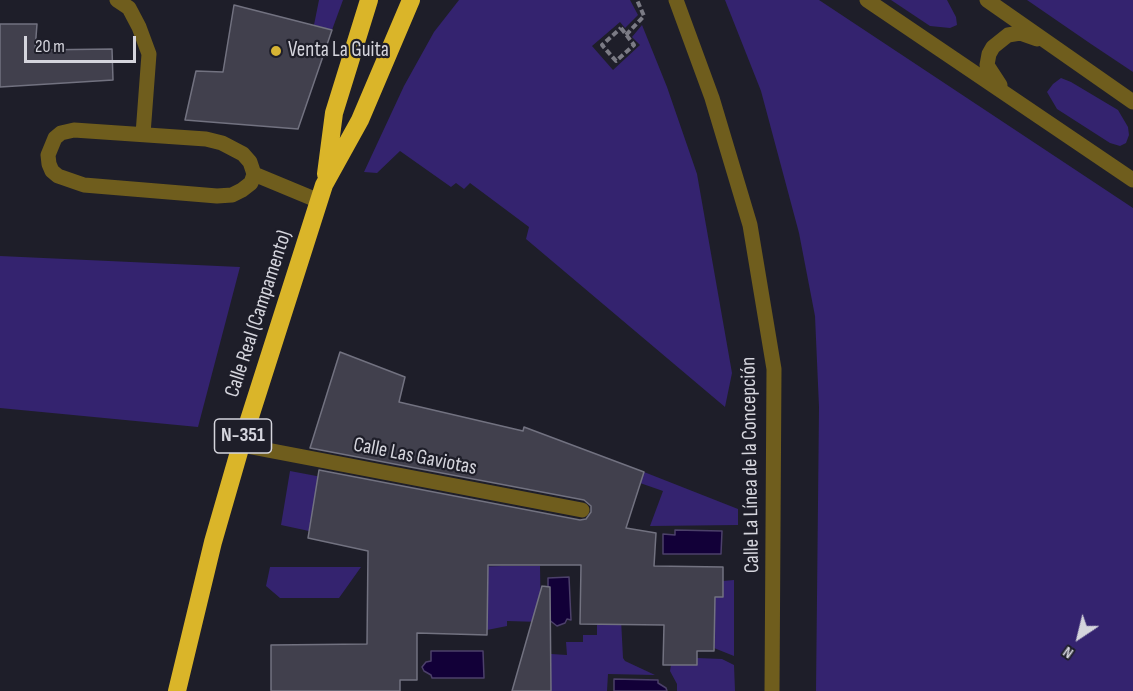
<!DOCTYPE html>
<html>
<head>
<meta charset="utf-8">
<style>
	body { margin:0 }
	#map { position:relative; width:1133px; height:691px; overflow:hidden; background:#1e1e29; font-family:"Sofia Sans Condensed",sans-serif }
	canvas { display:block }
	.north { position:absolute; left:1049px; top:607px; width:60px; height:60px; -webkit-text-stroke:4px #1e1e29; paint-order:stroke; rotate:215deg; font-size:16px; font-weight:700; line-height:24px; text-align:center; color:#d5d5dd }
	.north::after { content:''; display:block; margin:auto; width:21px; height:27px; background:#d5d5dd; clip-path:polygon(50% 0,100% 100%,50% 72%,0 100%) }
	.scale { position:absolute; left:24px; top:36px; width:112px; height:27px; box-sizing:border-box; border:3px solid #d5d5dd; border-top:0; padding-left:8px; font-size:18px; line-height:21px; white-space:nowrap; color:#d5d5dd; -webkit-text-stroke:4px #1e1e29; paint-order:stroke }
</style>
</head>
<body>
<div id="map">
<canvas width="1133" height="691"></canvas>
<div class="north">N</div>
<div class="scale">20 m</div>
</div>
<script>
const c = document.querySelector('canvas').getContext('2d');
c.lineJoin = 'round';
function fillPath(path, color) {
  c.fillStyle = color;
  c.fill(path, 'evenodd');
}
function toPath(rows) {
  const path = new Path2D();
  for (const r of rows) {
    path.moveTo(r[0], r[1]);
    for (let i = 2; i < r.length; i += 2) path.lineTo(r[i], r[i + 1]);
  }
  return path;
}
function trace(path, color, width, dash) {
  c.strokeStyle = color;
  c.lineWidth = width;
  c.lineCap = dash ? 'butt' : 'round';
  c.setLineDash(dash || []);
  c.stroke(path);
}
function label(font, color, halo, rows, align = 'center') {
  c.font = font + ' "Sofia Sans Condensed",sans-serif';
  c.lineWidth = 4.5;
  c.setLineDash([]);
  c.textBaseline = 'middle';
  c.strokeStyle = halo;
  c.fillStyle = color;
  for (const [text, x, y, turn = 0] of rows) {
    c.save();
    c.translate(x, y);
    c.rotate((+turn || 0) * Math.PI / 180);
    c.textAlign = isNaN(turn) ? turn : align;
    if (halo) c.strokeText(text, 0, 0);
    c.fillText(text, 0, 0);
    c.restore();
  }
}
fillPath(toPath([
	[319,0,343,0,332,30,314,25],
	[459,0,630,0,638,15,625,28,620,22,592,46,613,70,640,45,632,37,642,25,667,87,697,174,732,373,725,407,526,239,529,227,470,183,464,189,456,183,451,187,400,151,377,173,364,172,404,86,434,32],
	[725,0,819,0,1133,208,1133,691,816,691,819,407,815,316,799,233,761,91],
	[891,0,947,0,956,17,957,25,950,28,930,26],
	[1027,0,1133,0,1133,72,1091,44],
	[1061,78,1071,82,1118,110,1128,127,1129,135,1126,143,1120,146,1110,143,1057,109,1047,92,1053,84],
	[0,256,240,267,198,427,0,408],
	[290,471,417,495,316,492,309,531,281,525],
	[644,472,738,509,738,525,650,526,663,491,640,483],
	[501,566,540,566,541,622,507,621,507,626,487,630,488,576,474,567],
	[270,567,361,567,339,598,280,598,266,586],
	[734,580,734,656,714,648,714,622,708,597,723,597,723,581],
	[597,619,621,619,623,658,625,661,655,675,608,674,607,691,551,691,551,654,567,655,566,642,583,642,583,635,597,635],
	[697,658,722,659,734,665,735,691,677,691,677,684,670,671,671,665,697,665]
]), '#34236f');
const water = toPath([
	[675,530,722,531,721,554,663,554,663,534,675,535,675,530],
	[569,577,571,620,567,619,565,623,557,626,548,619,548,578,569,577],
	[431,651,483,651,484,678,432,678,431,675,424,671,422,667,426,662,431,661,431,651],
	[614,679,658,680,658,683,666,688,667,691,614,691,614,679]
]);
fillPath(water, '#120038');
trace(water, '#4c406a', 1.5);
const building = toPath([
	[234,5,332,30,298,129,185,120,196,71,223,72,234,5],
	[0,24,37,24,35,50,112,49,113,80,0,87,0,24],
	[340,352,405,377,399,402,523,431,524,427,644,472,626,528,656,533,654,566,723,567,723,597,715,597,714,651,697,651,697,665,663,665,664,625,580,624,581,565,488,565,487,635,417,633,417,680,400,680,400,691,271,691,271,645,367,644,368,551,308,538,319,470,580,520,586,519,591,512,591,506,584,500,310,448,340,352],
	[542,586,550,587,551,691,512,691,542,586]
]);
fillPath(building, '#41404d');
trace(building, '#727280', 1.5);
trace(toPath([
	[621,28,634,45,616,61,602,45,621,28],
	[626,35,644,16,637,0]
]), '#7b7b85', 4, [6, 3]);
trace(toPath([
	[117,0,129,8,139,27,149,54,143,134],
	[676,0,712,98,750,225,774,369,772,691],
	[867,0,1133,180],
	[987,0,1133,102],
	[1000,85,987,65,989,54,993,47,1008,35,1020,33,1037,39],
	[254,174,251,183,242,190,232,195,217,196,84,185,58,176,52,171,49,164,48,155,55,138,61,133,74,130,206,139,222,143,243,154,250,162,254,174,319,201],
	[241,445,582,510]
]), '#6f5d1d', 15);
trace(toPath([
	[326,174,334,113,369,0],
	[177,691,213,542,241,445,324,185,360,120,411,0]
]), '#dab529', 18);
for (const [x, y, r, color] of [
	[276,51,6,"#d7b434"]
]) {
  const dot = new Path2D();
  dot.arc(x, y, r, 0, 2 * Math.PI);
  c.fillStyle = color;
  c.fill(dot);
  trace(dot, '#1e1e29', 2);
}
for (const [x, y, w] of [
	[243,436,57]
]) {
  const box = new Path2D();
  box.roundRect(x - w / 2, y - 17, w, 34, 4.5);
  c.fillStyle = '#1e1e29';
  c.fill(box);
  trace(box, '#d5d5dd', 1.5);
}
label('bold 20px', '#d5d5dd', null, [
	["N-351",243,436]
]);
label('21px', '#d5d5dd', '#1e1e29', [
	["Venta La Guita",288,51]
], 'left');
label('21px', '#d5d5dd', '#1e1e29', [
	["Calle Real (Campamento)",259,314,-72],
	["Calle Las Gaviotas",415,457,11],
	["Calle La Línea de la Concepción",751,465,-91]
]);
</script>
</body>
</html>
